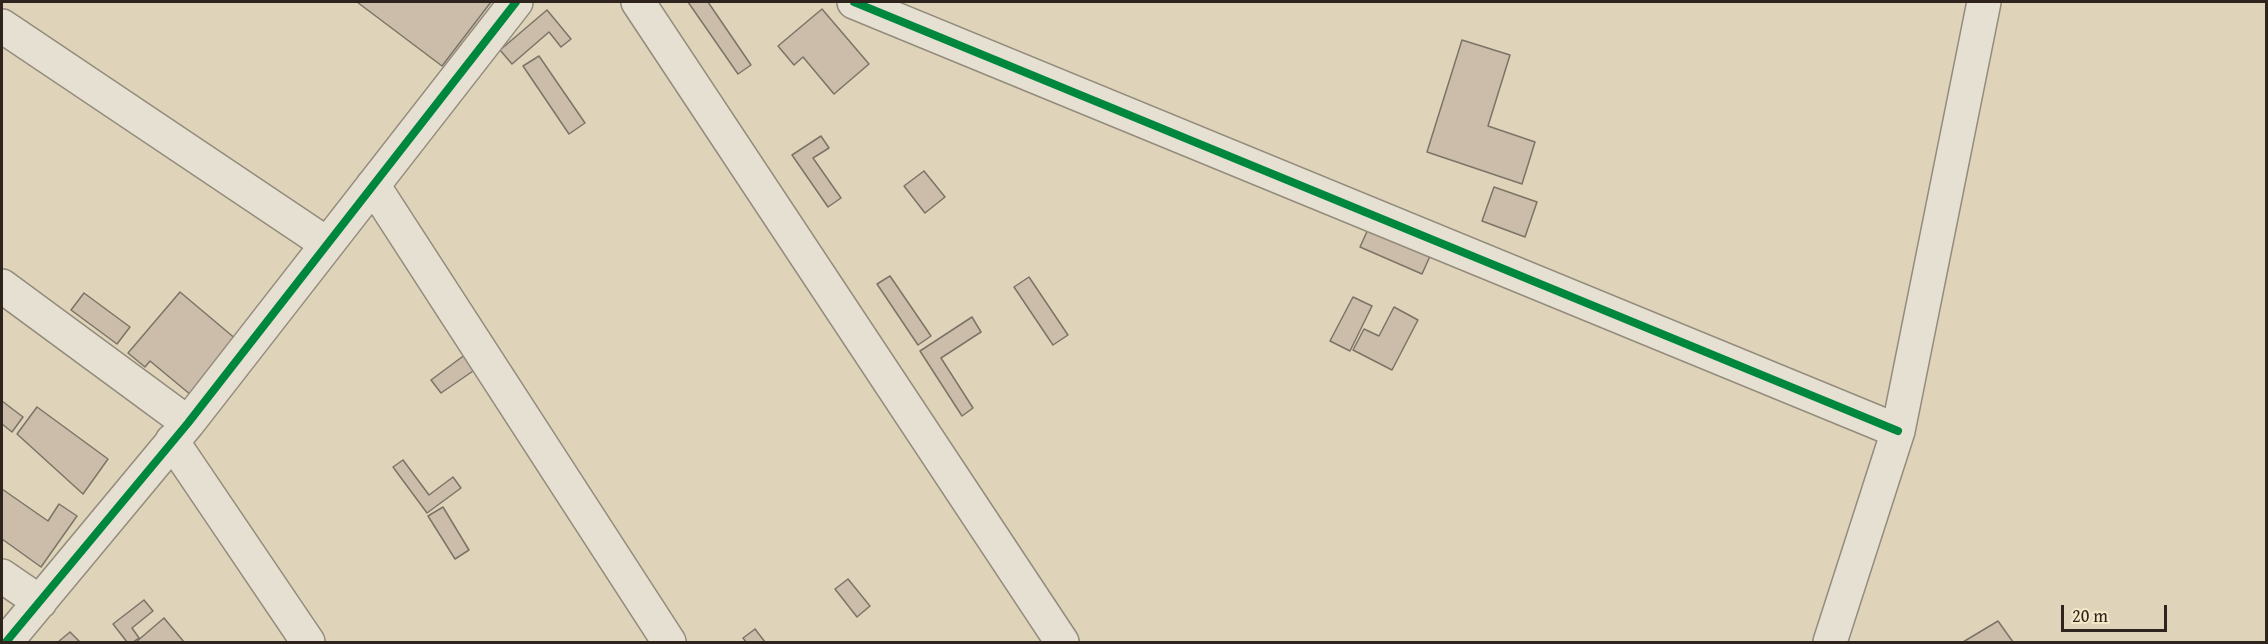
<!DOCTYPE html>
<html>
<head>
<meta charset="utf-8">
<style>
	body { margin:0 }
	#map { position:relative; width:2268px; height:644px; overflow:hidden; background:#dfd4b9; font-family:"Gentium Book Plus",serif }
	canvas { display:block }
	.frame { position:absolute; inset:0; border:3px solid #2f241d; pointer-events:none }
	.scale { position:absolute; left:2061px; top:605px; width:106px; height:27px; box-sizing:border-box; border:3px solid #2f241d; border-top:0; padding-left:8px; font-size:18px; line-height:21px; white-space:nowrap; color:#2f241d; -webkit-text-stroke:4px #f5e8c7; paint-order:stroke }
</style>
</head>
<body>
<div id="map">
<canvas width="2268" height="644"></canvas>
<div class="frame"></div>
<div class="scale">20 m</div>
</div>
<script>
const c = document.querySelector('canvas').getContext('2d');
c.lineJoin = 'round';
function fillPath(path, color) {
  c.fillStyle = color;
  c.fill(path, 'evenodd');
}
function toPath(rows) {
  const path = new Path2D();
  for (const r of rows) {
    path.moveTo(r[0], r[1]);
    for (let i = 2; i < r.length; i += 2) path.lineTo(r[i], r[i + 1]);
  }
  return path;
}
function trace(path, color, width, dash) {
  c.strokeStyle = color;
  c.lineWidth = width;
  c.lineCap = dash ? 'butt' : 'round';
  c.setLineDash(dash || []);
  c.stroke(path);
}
const building = toPath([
	[357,2,491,2,442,66,357,2],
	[688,2,708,2,751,65,738,74,688,2],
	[822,9,869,64,834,94,803,57,794,65,778,46,822,9],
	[547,10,571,39,561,47,549,32,512,64,500,50,547,10],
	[1462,40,1510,55,1488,126,1535,142,1522,184,1427,152,1462,40],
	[539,56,585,123,569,134,523,66,539,56],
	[821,136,829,148,813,158,841,198,828,207,792,155,821,136],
	[924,171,945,197,925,213,904,186,924,171],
	[1494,187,1537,202,1525,237,1482,221,1494,187],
	[1369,227,1431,254,1422,274,1360,247,1369,227],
	[890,276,931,336,918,345,877,284,890,276],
	[1029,277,1068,335,1053,345,1014,287,1029,277],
	[180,292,237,340,191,395,150,361,145,367,128,353,180,292],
	[84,293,130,327,117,344,71,310,84,293],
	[1353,297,1372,306,1350,351,1330,341,1353,297],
	[1394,307,1418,320,1392,370,1353,350,1364,329,1379,336,1394,307],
	[972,317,981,332,941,358,973,408,962,416,920,351,972,317],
	[466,354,476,369,441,393,431,380,466,354],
	[2,401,23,417,12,432,2,424,2,401],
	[37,407,108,459,83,494,17,434,37,407],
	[403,460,429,495,453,477,461,488,427,513,393,467,403,460],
	[2,489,48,521,59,504,77,516,41,567,2,539,2,489],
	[443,507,469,550,455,559,428,516,443,507],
	[848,579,870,606,857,617,835,589,848,579],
	[144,600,153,611,132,628,139,638,133,642,127,642,113,624,144,600],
	[164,618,184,642,136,642,164,618],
	[1998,621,2013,642,1963,642,1998,621],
	[755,629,765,642,746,642,743,638,755,629],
	[70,632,80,642,58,642,70,632]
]);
fillPath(building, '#cbbdaa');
trace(building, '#7b7466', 1.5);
const minor = toPath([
	[638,2,1062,642],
	[854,2,1898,431],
	[2,26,327,244],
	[373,185,669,642],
	[2,286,188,423],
	[172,441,308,642],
	[2,576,40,602],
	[6,642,188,423,516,2],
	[1830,642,1898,431,1984,2]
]);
trace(minor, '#938b7c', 36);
trace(minor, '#e5e0d2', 33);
trace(toPath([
	[854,2,1898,431],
	[6,642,188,423,516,2]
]), '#00873e', 8);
</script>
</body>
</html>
